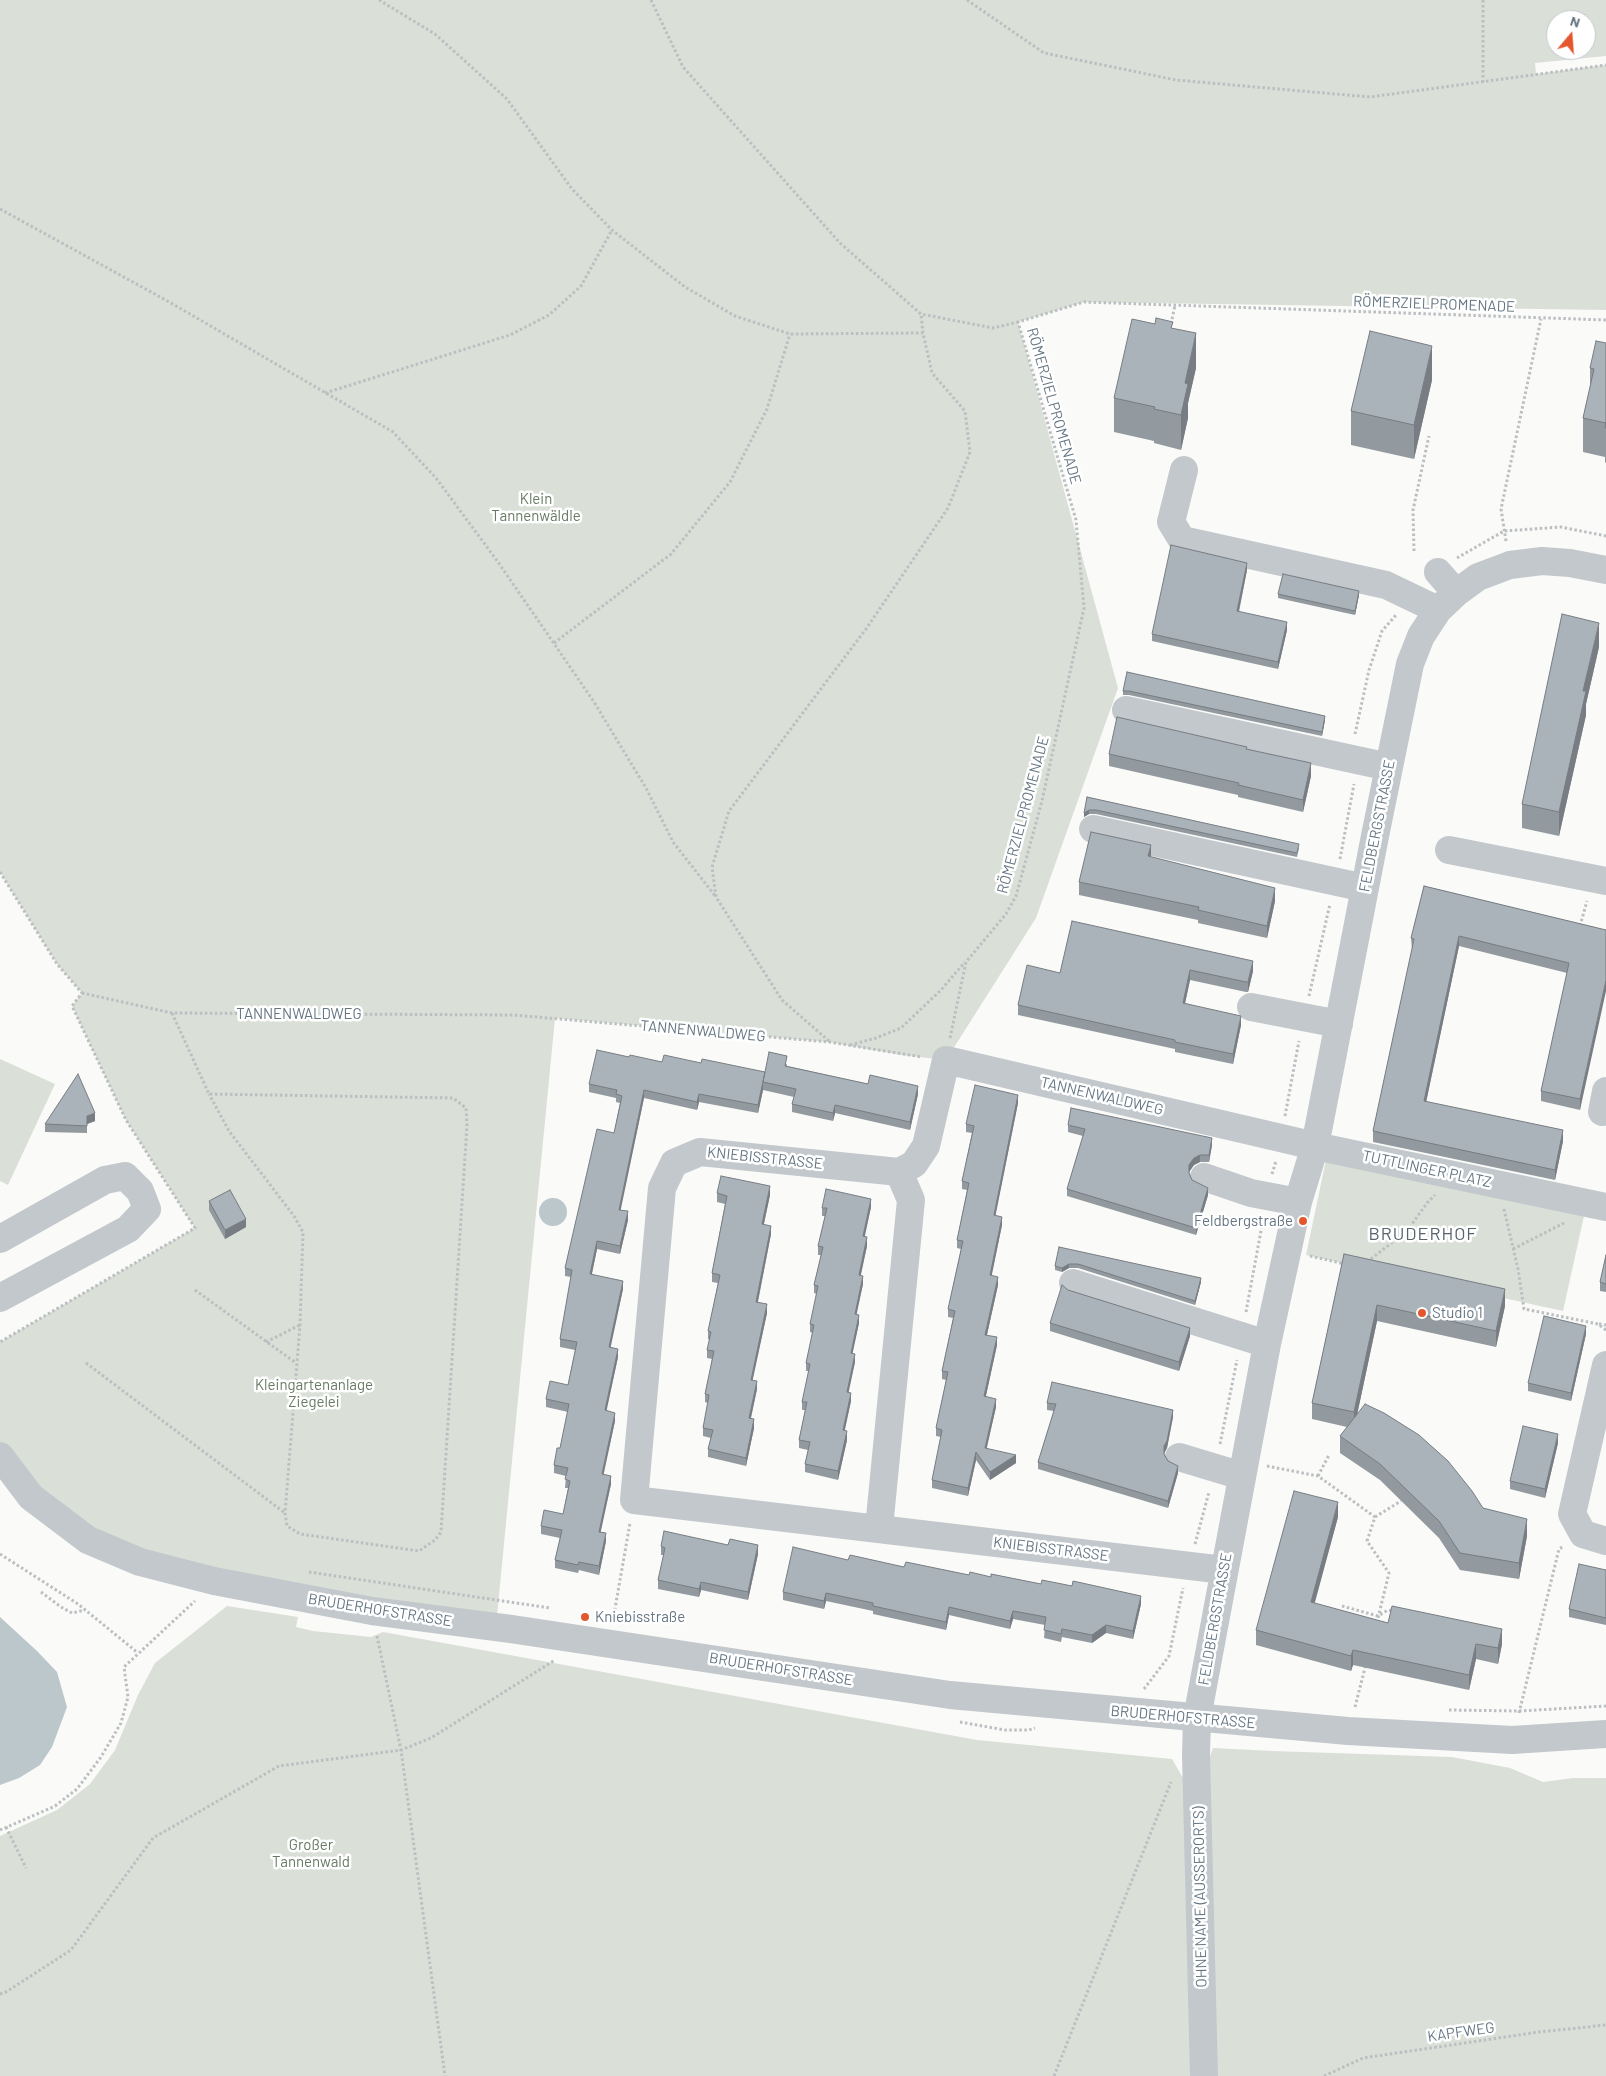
<!DOCTYPE html>
<html>
<head>
<meta charset="utf-8">
<style>
	body { margin:0 }
	#map { position:relative; width:1606px; height:2076px; overflow:hidden; background:#fafaf8; font-family:Barlow,sans-serif }
	canvas { display:block }
	.north { position:absolute; left:1546px; top:10px; width:50px; height:50px; box-sizing:border-box; background:#fff; border:1px solid #c1c8cd; border-radius:50%; rotate:18deg; font-size:14px; font-weight:700; line-height:20px; text-align:center; color:#657683 }
	.north::after { content:''; display:block; margin:auto; width:18px; height:22px; background:#e4572e; clip-path:polygon(50% 0,100% 100%,50% 72%,0 100%) }
</style>
</head>
<body>
<div id="map">
<canvas width="1606" height="2076"></canvas>
<div class="north">N</div>
</div>
<script>
const c = document.querySelector('canvas').getContext('2d');
c.lineJoin = 'round';
function fillPath(path, color) {
  c.fillStyle = color;
  c.fill(path, 'evenodd');
}
function toPath(rows) {
  const path = new Path2D();
  for (const r of rows) {
    if (r.length === 3) {
      path.moveTo(r[0] + r[2], r[1]);
      path.arc(r[0], r[1], r[2], 0, 2 * Math.PI);
      continue;
    }
    path.moveTo(r[0], r[1]);
    for (let i = 2; i < r.length; i += 2) path.lineTo(r[i], r[i + 1]);
  }
  return path;
}
function trace(path, color, width, dash) {
  c.strokeStyle = color;
  c.lineWidth = width;
  c.lineCap = dash ? 'butt' : 'round';
  c.setLineDash(dash || []);
  c.stroke(path);
}
function label(font, color, halo, rows, align = 'center') {
  c.font = font + ' Barlow,sans-serif';
  c.lineWidth = 5;
  c.setLineDash([]);
  c.textBaseline = 'middle';
  c.strokeStyle = halo;
  c.fillStyle = color;
  for (const [text, x, y, turn = 0] of rows) {
    c.save();
    c.translate(x, y);
    c.rotate((+turn || 0) * Math.PI / 180);
    c.textAlign = isNaN(turn) ? turn : align;
    if (halo) c.strokeText(text, 0, 0);
    c.fillText(text, 0, 0);
    c.restore();
  }
}
fillPath(toPath([
	[0,0,1606,0,1606,56,1535,63,1536,74,1606,65,1606,310,1084,302,1018,322,1118,688,1036,918,946,1060,901,1055,829,1042,555,1018,496,1626,372,1611,88,1540,0,1456,0,1342,195,1228,126,1120,72,1006,82,993,57,964,0,872],
	[1556,20,1586,20,1586,50,1556,50],
	[0,1059,55,1084,8,1185,0,1181],
	[1326,1160,1584,1216,1563,1311,1306,1255],
	[227,1606,298,1617,296,1627,313,1631,371,1637,383,1632,977,1740,1172,1759,1183,1778,1187,1831,1191,2076,0,2076,0,1836,57,1810,90,1784,115,1750,138,1695,155,1663],
	[1213,1748,1273,1751,1452,1757,1510,1768,1543,1782,1573,1778,1606,1778,1606,2076,1213,2076,1208,1762]
]), '#dadfd7');
fillPath(toPath([
	[553,1212,14],
	[0,1617,37,1651,57,1672,67,1707,52,1747,40,1765,19,1778,0,1785]
]), '#bbc7cb');
trace(toPath([
	[379,0,435,34,507,99,572,189,612,230,685,287,735,316,790,334,923,333],
	[651,0,683,67,840,243,921,314,993,328,1018,322],
	[967,0,1044,53,1176,80,1370,97,1606,65],
	[1483,0,1483,82],
	[0,209,171,303,393,432,436,478,498,562,594,702,646,788,673,842,716,897],
	[1171,324,1175,305],
	[325,393,510,335,549,315,581,286,612,230],
	[1506,541,1501,509,1541,319],
	[1414,551,1413,510,1429,436],
	[1457,558,1504,531,1561,527,1606,536],
	[554,643,671,554,730,482,767,409,790,334],
	[1355,734,1369,670,1382,631,1396,615],
	[1340,859,1354,784],
	[0,872,57,964,82,993,72,1006,126,1120,195,1228,0,1342],
	[1580,926,1587,901],
	[82,993,172,1013,513,1015,829,1042,922,1057],
	[1309,996,1330,904],
	[172,1013,209,1094,453,1098,466,1108,467,1125,441,1532,435,1540,419,1551,300,1534,287,1526,285,1513,300,1325,303,1232,294,1216,229,1131,209,1094],
	[950,1038,966,962,1006,914,1016,896,1042,801,1084,608,1076,520,1018,322,1084,302,1606,320],
	[829,1041,782,1000,716,897,712,867,729,811,866,629,948,508,970,452,965,411,932,373,923,333,921,314],
	[850,1045,876,1038,901,1028,941,990,965,962],
	[1285,1116,1299,1041],
	[1272,1174,1276,1161],
	[1504,1209,1518,1269,1524,1309,1598,1324,1606,1330],
	[1513,1249,1564,1223],
	[1310,1256,1345,1264],
	[1367,1262,1407,1231,1427,1203,1435,1195],
	[195,1290,296,1363],
	[1246,1312,1263,1220],
	[1599,1324,1606,1325],
	[266,1342,300,1325],
	[86,1363,285,1513],
	[1220,1444,1237,1360],
	[1267,1466,1318,1476,1375,1517,1367,1541,1389,1573,1377,1622],
	[1318,1476,1329,1455],
	[1375,1517,1401,1501],
	[1195,1544,1209,1492],
	[0,1554,78,1604,138,1653],
	[309,1572,550,1608],
	[41,1592,61,1607,72,1613,85,1610],
	[1342,1606,1378,1616,1388,1610,1394,1611],
	[613,1620,630,1523],
	[377,1636,401,1750,445,2076],
	[1144,1689,1169,1656,1183,1588],
	[1355,1707,1366,1664],
	[1449,1710,1519,1711,1606,1706],
	[1519,1713,1559,1549,1564,1546],
	[960,1722,1005,1730,1029,1730,1035,1728],
	[6,1827,26,1868],
	[0,1830,55,1806,77,1789,101,1757,121,1723,128,1697,124,1667,195,1601],
	[0,1994,6,1992,71,1950,153,1838,279,1766,401,1750,431,1738,555,1660],
	[1054,2076,1171,1782],
	[1324,2076,1363,2058,1539,2032,1606,2025]
]), '#bbbfc2', 3, [2.5, 2.5]);
trace(toPath([
	[1184,470,1171,522,1182,540,1386,585,1438,610],
	[1438,572,1456,593],
	[1126,710,1389,767],
	[1093,829,1365,888],
	[1449,850,1606,881],
	[1251,1007,1339,1024],
	[1602,1112,1606,1091],
	[1204,1177,1251,1193,1298,1202],
	[0,1239,105,1180,125,1176,140,1191,147,1209,128,1229,0,1298],
	[1073,1283,1267,1344],
	[1606,1365,1572,1514,1583,1534,1606,1541],
	[0,1456,31,1497,88,1540,140,1562,214,1581,372,1611,511,1629,950,1695,1348,1731,1512,1740,1606,1734],
	[1179,1457,1242,1476],
	[879,1528,911,1200,899,1172],
	[1224,1570,634,1500,662,1188,674,1163,700,1152,899,1172,914,1164,926,1146,946,1060,1315,1146,1606,1207],
	[1204,2076,1196,1755,1197,1718,1267,1344,1298,1202,1315,1146,1375,836,1410,664,1421,636,1438,610,1456,593,1478,577,1510,565,1542,561,1570,563,1606,570]
]), '#c3c8cc', 28);
fillPath(toPath([
	[1173,329,1196,368,1188,403,1188,418,1181,450,1154,443,1154,441,1114,432,1114,398],
	[1606,343,1606,463,1605,462,1605,457,1583,452,1583,418,1590,387,1590,368],
	[1432,380,1414,459,1351,445,1351,411],
	[1247,570,1239,612,1287,630,1278,669,1152,641,1152,634],
	[1278,594,1359,595,1355,615,1278,598],
	[1599,647,1586,704,1586,715,1559,836,1522,828,1522,804],
	[1127,672,1325,720,1322,736,1129,695,1123,695,1123,691],
	[1247,749,1311,776,1303,812,1238,797,1238,795,1109,766,1109,754],
	[1087,797,1299,848,1297,857,1096,814,1089,814,1084,817],
	[1079,882,1275,901,1267,938,1198,923,1198,920,1079,895],
	[1424,886,1606,930,1580,1110,1541,1101,1541,1091,1567,973,1459,946,1426,1102,1563,1141,1555,1180,1373,1142,1373,1131,1412,949,1411,938],
	[1072,921,1253,971,1248,992,1246,992,1190,980,1185,1003,1241,1025,1233,1064,1175,1052,1175,1049,1018,1015,1018,1005,1060,973],
	[629,1057,662,1062,701,1063,765,1072,787,1064,787,1066,868,1084,918,1094,910,1130,835,1113,833,1121,792,1112,792,1104,794,1097,763,1090,758,1113,699,1102,697,1110,644,1098,620,1210,628,1220,620,1254,597,1249,592,1274,623,1289,610,1347,618,1357,606,1411,615,1421,603,1474,611,1484,600,1532,606,1541,599,1575,579,1570,578,1573,555,1568,555,1560,560,1538,541,1534,541,1526,563,1514,568,1488,565,1488,566,1476,554,1473,554,1465,560,1448,568,1412,546,1407,546,1399,568,1385,575,1350,560,1347,560,1339,571,1277,565,1276,565,1268,614,1133,620,1103,616,1102,616,1098,589,1092,589,1084],
	[1018,1103,995,1216,1002,1225,991,1276,998,1285,987,1335,997,1345,986,1396,996,1407,986,1449,1016,1463,990,1480,976,1460,968,1496,932,1488,932,1480,941,1437,936,1436,936,1428,946,1380,942,1379,942,1371,953,1318,948,1317,948,1309,961,1249,957,1248,957,1240,967,1190,962,1189,962,1181,972,1133,966,1132,966,1124],
	[95,1121,87,1124,87,1133,45,1132,45,1124],
	[1068,1125,1212,1145,1209,1162,1200,1162,1194,1165,1189,1172,1192,1180,1208,1195,1196,1235,1067,1196,1067,1189,1083,1136,1068,1132],
	[717,1193,770,1195,764,1224,771,1234,758,1302,767,1313,752,1380,757,1389,751,1418,754,1428,746,1466,708,1457,708,1449,711,1438,703,1436,703,1428,708,1403,705,1402,705,1394,712,1359,707,1358,707,1350,710,1340,708,1339,708,1331,718,1283,712,1282,712,1273,725,1204,717,1202],
	[209,1201,246,1227,225,1239,209,1210],
	[871,1207,864,1237,867,1246,860,1276,863,1284,856,1314,859,1323,852,1353,855,1362,848,1392,851,1401,844,1431,847,1440,838,1480,805,1472,805,1464,808,1450,799,1448,799,1440,805,1410,802,1410,802,1402,809,1371,806,1371,806,1363,813,1333,810,1332,810,1324,817,1294,814,1293,814,1285,821,1255,818,1255,818,1246,825,1216,822,1216,822,1208],
	[1059,1247,1201,1282,1195,1305,1078,1268,1069,1268,1062,1272,1055,1270,1055,1266],
	[1344,1254,1505,1306,1496,1347,1377,1321,1357,1415,1483,1508,1527,1536,1519,1579,1460,1570,1439,1538,1380,1480,1340,1453,1340,1436,1347,1427,1312,1419,1312,1403],
	[1606,1255,1606,1292,1600,1291,1600,1282],
	[1050,1323,1190,1336,1179,1371,1050,1331],
	[1586,1334,1571,1401,1528,1391,1528,1383],
	[1047,1403,1173,1417,1167,1448,1164,1454,1168,1461,1178,1473,1168,1508,1038,1469,1038,1462,1054,1411,1047,1410],
	[1558,1443,1545,1498,1510,1489,1510,1481],
	[1338,1517,1314,1603,1388,1623,1502,1644,1498,1664,1476,1659,1469,1690,1353,1665,1351,1671,1256,1645,1256,1630],
	[661,1546,758,1554,748,1600,701,1590,699,1597,658,1589,658,1580,664,1555,661,1555],
	[848,1560,904,1567,969,1575,991,1577,1141,1604,1133,1639,1106,1633,1092,1643,1062,1637,1061,1642,1044,1638,1045,1625,1013,1619,1010,1629,949,1615,946,1630,873,1614,873,1611,826,1601,824,1609,783,1600,783,1592],
	[1606,1570,1606,1625,1569,1617,1569,1609]
]), '#929a9f');
fillPath(toPath([
	[1196,333,1196,368,1188,403,1188,418,1181,450,1181,415,1185,383],
	[1432,346,1432,380,1414,459,1414,425],
	[1247,563,1247,570,1237,619,1237,611],
	[1359,591,1359,595,1355,615,1355,611],
	[1287,622,1287,630,1278,669,1278,662],
	[1599,623,1599,647,1586,704,1586,715,1559,836,1559,812,1583,691],
	[1325,716,1325,720,1322,736,1322,732],
	[1311,763,1311,776,1303,812,1303,800],
	[1089,810,1089,814,1084,817,1084,813],
	[1151,845,1151,858,1148,856],
	[1275,888,1275,901,1267,938,1267,926],
	[1459,936,1459,946,1424,1112,1424,1101],
	[1253,961,1253,971,1248,992,1248,982],
	[1190,970,1190,980,1183,1013,1183,1003],
	[1606,980,1606,991,1580,1110,1580,1099],
	[1241,1016,1241,1025,1233,1064,1233,1054],
	[765,1072,763,1082,763,1090,758,1113,758,1105],
	[918,1086,918,1094,910,1130,910,1122],
	[644,1090,644,1098,619,1218,619,1210],
	[699,1094,699,1102,697,1110,697,1102],
	[1018,1095,1018,1103,994,1223,994,1215],
	[835,1105,835,1113,833,1121,833,1113],
	[95,1113,95,1121,87,1124,87,1133,87,1116],
	[1563,1130,1563,1141,1555,1180,1555,1170],
	[1212,1138,1212,1145,1209,1162,1209,1155],
	[1200,1155,1200,1162,1194,1165,1189,1172,1189,1165,1194,1158],
	[770,1186,770,1195,762,1232,762,1224],
	[1208,1188,1208,1195,1196,1235,1196,1228],
	[871,1199,871,1207,863,1245,863,1236],
	[628,1211,628,1220,620,1254,620,1246],
	[1002,1217,1002,1225,990,1284,990,1275],
	[246,1219,246,1227,225,1239,225,1230],
	[771,1226,771,1234,756,1310,756,1302],
	[867,1237,867,1246,859,1284,859,1275],
	[597,1241,597,1249,590,1282,590,1274],
	[1069,1264,1069,1268,1062,1272,1062,1268],
	[863,1276,863,1284,855,1322,855,1314],
	[998,1277,998,1285,985,1343,985,1335],
	[1201,1278,1201,1282,1195,1305,1195,1301],
	[623,1281,623,1289,609,1355,609,1347],
	[1505,1289,1505,1306,1496,1347,1496,1331],
	[767,1304,767,1313,751,1388,751,1380],
	[1377,1305,1377,1321,1354,1429,1354,1412],
	[859,1315,859,1323,851,1361,851,1353],
	[1586,1326,1586,1334,1571,1401,1571,1393],
	[1190,1328,1190,1336,1179,1371,1179,1362],
	[997,1337,997,1345,984,1404,984,1396],
	[618,1349,618,1357,605,1418,605,1410],
	[855,1354,855,1362,847,1400,847,1392],
	[757,1381,757,1389,749,1426,749,1418],
	[851,1393,851,1401,843,1439,843,1430],
	[996,1399,996,1407,985,1456,985,1448],
	[1173,1410,1173,1417,1167,1448,1164,1453,1164,1446],
	[615,1413,615,1421,602,1482,602,1474],
	[754,1419,754,1428,746,1466,746,1458],
	[847,1431,847,1440,838,1480,838,1471],
	[1558,1434,1558,1443,1545,1498,1545,1489],
	[976,1452,976,1460,968,1496,968,1488],
	[1016,1455,1016,1463,990,1480,990,1472],
	[1178,1466,1178,1473,1168,1508,1168,1501],
	[611,1476,611,1484,599,1540,599,1532],
	[1338,1502,1338,1517,1311,1617,1311,1602],
	[1527,1519,1527,1536,1519,1579,1519,1563],
	[606,1533,606,1541,599,1575,599,1566],
	[758,1545,758,1554,748,1600,748,1592],
	[701,1582,701,1590,699,1597,699,1589],
	[826,1593,826,1601,824,1609,824,1601],
	[1141,1596,1141,1604,1133,1639,1133,1631],
	[949,1607,949,1615,946,1630,946,1622],
	[1013,1611,1013,1619,1010,1629,1010,1621],
	[1106,1625,1106,1633,1092,1643,1092,1635],
	[1502,1629,1502,1644,1498,1664,1498,1648],
	[1476,1644,1476,1659,1469,1690,1469,1675],
	[1353,1650,1353,1665,1351,1671,1351,1656]
]), '#777d82');
const building = toPath([
	[1156,318,1173,322,1171,328,1196,333,1185,383,1188,384,1181,415,1154,409,1155,407,1114,398,1132,319,1155,324,1156,318],
	[1370,331,1432,346,1414,425,1351,411,1370,331],
	[1596,341,1606,343,1606,428,1605,428,1606,423,1583,418,1594,369,1590,368,1596,341],
	[1171,545,1247,563,1237,611,1287,622,1278,662,1152,634,1171,545],
	[1283,574,1359,591,1355,611,1278,594,1283,574],
	[1562,614,1599,623,1583,691,1586,691,1559,812,1522,804,1562,614],
	[1127,672,1325,716,1322,732,1129,691,1123,691,1127,672],
	[1117,717,1247,747,1246,749,1311,763,1303,800,1238,785,1239,783,1109,754,1117,717],
	[1087,797,1299,844,1297,853,1096,810,1089,810,1084,813,1087,797],
	[1091,832,1151,845,1148,856,1275,888,1267,926,1198,910,1199,907,1079,882,1091,832],
	[1424,886,1606,930,1606,980,1580,1099,1541,1091,1569,963,1459,936,1424,1101,1563,1130,1555,1170,1373,1131,1414,939,1411,938,1424,886],
	[1072,921,1253,961,1248,982,1246,982,1190,970,1183,1003,1241,1016,1233,1054,1175,1042,1175,1040,1018,1005,1027,965,1060,973,1072,921],
	[597,1050,629,1057,630,1055,662,1062,664,1055,701,1063,702,1059,765,1072,758,1105,699,1094,697,1102,644,1090,619,1210,628,1211,620,1246,597,1241,590,1274,623,1281,609,1347,618,1349,605,1410,615,1413,602,1474,611,1476,599,1532,606,1533,599,1566,579,1562,578,1565,555,1560,562,1530,541,1526,544,1510,563,1514,570,1481,565,1479,568,1468,554,1465,557,1448,560,1448,569,1404,546,1399,550,1381,568,1385,577,1342,560,1339,572,1270,565,1268,597,1129,614,1133,622,1096,616,1094,617,1090,589,1084,597,1050],
	[769,1052,787,1056,785,1066,868,1084,870,1075,918,1086,910,1122,835,1105,833,1113,792,1104,796,1089,763,1082,769,1052],
	[78,1074,95,1113,87,1116,87,1126,45,1124,78,1074],
	[975,1085,1018,1095,994,1215,1002,1217,990,1275,998,1277,985,1335,997,1337,984,1396,996,1399,985,1448,1016,1455,990,1472,976,1452,968,1488,932,1480,942,1430,936,1428,948,1372,942,1371,955,1311,948,1309,963,1241,957,1240,969,1183,962,1181,974,1126,966,1124,975,1085],
	[1071,1108,1212,1138,1209,1155,1200,1155,1194,1158,1189,1165,1189,1173,1192,1180,1208,1188,1196,1228,1067,1189,1085,1129,1068,1125,1071,1108],
	[721,1176,770,1186,762,1224,771,1226,756,1302,767,1304,751,1380,757,1381,749,1418,754,1419,746,1458,708,1449,713,1430,703,1428,709,1395,705,1394,714,1351,707,1350,711,1332,708,1331,720,1275,712,1273,727,1196,717,1193,721,1176],
	[826,1189,871,1199,863,1236,867,1237,859,1275,863,1276,855,1314,859,1315,851,1353,855,1354,847,1392,851,1393,843,1430,847,1431,838,1471,805,1464,810,1442,799,1440,807,1402,802,1402,810,1364,806,1363,814,1325,810,1324,818,1286,814,1285,823,1247,818,1246,827,1208,822,1208,826,1189],
	[230,1190,246,1219,225,1230,209,1201,230,1190],
	[1059,1247,1201,1278,1195,1301,1078,1264,1069,1264,1062,1268,1055,1266,1059,1247],
	[1344,1254,1505,1289,1496,1331,1377,1305,1354,1412,1312,1403,1344,1254],
	[1606,1255,1606,1284,1600,1282,1606,1255],
	[1062,1285,1068,1290,1190,1328,1179,1362,1050,1323,1062,1285],
	[1544,1316,1586,1326,1571,1393,1528,1383,1544,1316],
	[1052,1382,1173,1410,1167,1441,1164,1446,1164,1454,1168,1461,1178,1466,1168,1501,1038,1462,1056,1404,1047,1403,1052,1382],
	[1365,1404,1384,1413,1419,1435,1448,1461,1472,1491,1483,1508,1527,1519,1519,1563,1460,1553,1439,1521,1380,1464,1340,1436,1365,1404],
	[1523,1426,1558,1434,1545,1489,1510,1481,1523,1426],
	[1294,1491,1338,1502,1311,1602,1388,1623,1392,1606,1502,1629,1498,1648,1476,1644,1469,1675,1353,1650,1351,1656,1256,1630,1294,1491],
	[664,1531,728,1545,730,1539,758,1545,748,1592,701,1582,699,1589,658,1580,665,1548,661,1546,664,1531],
	[793,1547,848,1560,850,1555,904,1567,906,1562,969,1575,970,1572,991,1577,991,1574,1041,1584,1042,1580,1072,1586,1073,1581,1141,1596,1133,1631,1106,1625,1092,1635,1062,1629,1061,1634,1044,1630,1046,1617,1013,1611,1010,1621,949,1607,946,1622,873,1606,873,1603,826,1593,824,1601,783,1592,793,1547],
	[1579,1564,1606,1570,1606,1618,1569,1609,1579,1564]
]);
fillPath(building, '#aab3b9');
trace(building, '#777d82', 1);
for (const [x, y, r, color] of [
	[1303,1221,5,"#e4572e"],
	[1422,1313,5,"#e4572e"],
	[585,1617,5,"#e4572e"]
]) {
  const dot = new Path2D();
  dot.arc(x, y, r, 0, 2 * Math.PI);
  c.fillStyle = color;
  c.fill(dot);
  trace(dot, '#fff', 2);
}
label('15px', '#657683', '#fff', [
	["RÖMERZIELPROMENADE",1434,304,2],
	["RÖMERZIELPROMENADE",1054,406,74],
	["RÖMERZIELPROMENADE",1023,815,-75],
	["FELDBERGSTRASSE",1377,826,-79],
	["TANNENWALDWEG",299,1014],
	["TANNENWALDWEG",703,1031,5],
	["TANNENWALDWEG",1102,1096,13],
	["KNIEBISSTRASSE",765,1158,6],
	["TUTTLINGER PLATZ",1427,1169,12],
	["KNIEBISSTRASSE",1051,1549,7],
	["BRUDERHOFSTRASSE",380,1610,9],
	["FELDBERGSTRASSE",1215,1619,-80],
	["BRUDERHOFSTRASSE",781,1669,9],
	["BRUDERHOFSTRASSE",1183,1717,5],
	["OHNE NAME (AUSSERORTS)",1200,1897,-91],
	["KAPFWEG",1461,2032,-8]
]);
label('15px', '#687a64', '#fff', [
	["Klein",536,499],
	["Tannenwäldle",536,516],
	["Kleingartenanlage",314,1385],
	["Ziegelei",314,1402],
	["Großer",311,1845],
	["Tannenwald",311,1862]
]);
label('15px', '#657683', '#fff', [
	["Feldbergstraße",1293,1221,"right"],
	["Studio 1",1432,1313],
	["Kniebisstraße",595,1617]
], 'left');
c.letterSpacing = '1px';
label('18px', '#57646e', '#fff', [
	["BRUDERHOF",1423,1234]
]);
c.letterSpacing = '0px';
</script>
</body>
</html>
